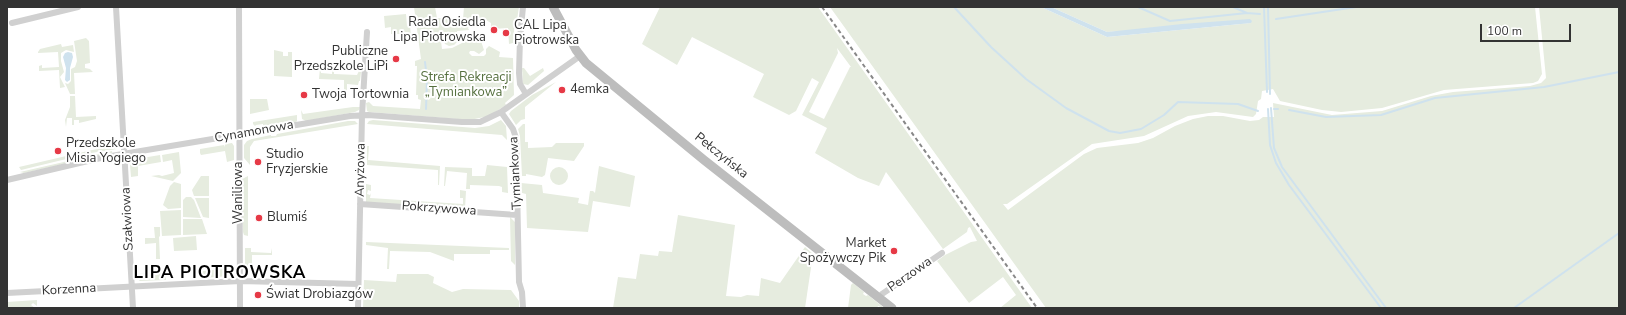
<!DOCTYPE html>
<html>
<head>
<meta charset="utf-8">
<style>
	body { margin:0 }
	#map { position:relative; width:1626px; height:315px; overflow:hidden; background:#fff; font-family:"Nunito Sans",sans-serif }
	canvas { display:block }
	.frame { position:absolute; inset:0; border:8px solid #333; pointer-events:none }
	.scale { position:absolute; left:1480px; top:24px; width:91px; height:18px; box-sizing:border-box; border:2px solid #333; border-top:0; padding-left:5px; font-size:12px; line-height:14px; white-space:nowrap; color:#333; -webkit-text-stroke:3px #fff; paint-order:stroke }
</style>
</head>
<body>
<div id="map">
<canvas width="1626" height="315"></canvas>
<div class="frame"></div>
<div class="scale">100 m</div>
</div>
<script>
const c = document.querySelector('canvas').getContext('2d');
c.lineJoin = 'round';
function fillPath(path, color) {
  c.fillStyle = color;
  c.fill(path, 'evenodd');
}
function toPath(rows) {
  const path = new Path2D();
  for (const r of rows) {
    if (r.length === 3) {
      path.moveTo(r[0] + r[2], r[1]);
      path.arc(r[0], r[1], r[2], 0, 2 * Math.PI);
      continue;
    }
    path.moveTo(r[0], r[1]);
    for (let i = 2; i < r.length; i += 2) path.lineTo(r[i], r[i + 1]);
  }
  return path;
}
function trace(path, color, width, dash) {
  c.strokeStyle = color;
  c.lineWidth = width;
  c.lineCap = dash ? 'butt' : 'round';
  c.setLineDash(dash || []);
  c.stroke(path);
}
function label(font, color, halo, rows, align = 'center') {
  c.font = font + ' "Nunito Sans",sans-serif';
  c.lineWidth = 4;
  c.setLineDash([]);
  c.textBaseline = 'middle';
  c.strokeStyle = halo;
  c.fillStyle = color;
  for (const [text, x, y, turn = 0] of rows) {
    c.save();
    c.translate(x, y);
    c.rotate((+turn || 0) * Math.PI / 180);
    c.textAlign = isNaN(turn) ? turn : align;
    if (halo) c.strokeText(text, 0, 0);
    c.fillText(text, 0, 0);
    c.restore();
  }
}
fillPath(toPath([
	[414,7,435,7,437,18,463,19,464,7,519,7,517,20,515,20,513,43,509,44,508,28,493,29,491,28,491,23,486,20,478,25,470,25,468,28,469,30,457,31,459,40,454,45,449,46,445,44,442,39,442,34,440,33,442,49,452,48,466,41,475,40,481,41,484,50,479,54,474,51,470,51,469,53,472,56,484,56,486,54,486,49,489,46,500,52,499,57,513,58,514,95,505,103,506,105,489,116,470,120,369,112,367,111,366,103,369,102,373,106,420,109,421,100,418,99,418,95,416,95,417,66,415,66,415,61,421,59],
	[660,7,818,7,1032,308,1000,308,1016,295,1003,277,969,303,937,261,945,255,971,242,977,241,970,227,968,228,967,232,943,249,886,172,879,186,858,178,815,153,827,128,802,115,819,82,812,78,796,111,789,115,753,97,764,74,692,37,677,65,642,44],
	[837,48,851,67,850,67,824,119,809,112,838,53],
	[830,7,1041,7,1107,37,1251,23,1107,32,1051,7,1535,7,1542,74,1538,81,1533,83,1444,90,1382,108,1341,112,1322,110,1280,101,1273,89,1262,91,1261,99,1258,101,1256,114,1253,117,1216,112,1188,116,1144,136,1092,144,1007,204,1003,204,1008,210,1084,154,1097,148,1138,143,1153,138,1175,126,1193,119,1208,116,1223,116,1250,121,1259,120,1263,117,1274,117,1273,103,1332,115,1382,111,1431,96,1453,92,1530,86,1541,83,1546,78,1539,7,1619,7,1619,308,1046,308],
	[406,14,407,26,410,25,411,37,401,38,400,34,391,34,391,27,385,28,384,16],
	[86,38,89,41,90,63,85,64,85,68,90,69,93,72,74,73,75,94,70,94,65,83,68,84,71,81,71,69,75,67,77,61,74,41],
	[61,44,62,47,73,45,74,52,66,50,61,53,61,61,64,72,60,77,65,87,60,88,59,70,39,71,39,66,42,65,42,68,59,67,58,52,38,53,38,52,40,49],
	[274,50,283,52,283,56,288,56,288,52,292,52,292,77,274,76],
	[316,67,321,67,321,73,332,74,332,69,334,69,334,74,357,75,359,71,361,72,360,81,359,81,358,85,347,84,347,95,348,96,344,99,344,80,319,79,320,68],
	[522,68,524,68,530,76,543,68,544,71,528,85,523,84],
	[556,82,525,107,525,119,521,120,516,125,509,114,511,111,532,95],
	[70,96,75,96,76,117,96,116,96,119,79,123,79,120,74,120,74,125,72,125,72,118,67,118,66,127,65,120,70,107],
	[250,99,267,99,269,110,250,114],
	[353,107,360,107,359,110,355,112,306,121,302,119,301,110,303,114],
	[297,115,297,121,295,123,285,124,285,122,263,126,263,124,256,125,255,126,253,124,253,122],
	[373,120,475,128,489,126,501,120,506,126,507,140,502,135,367,124,369,121],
	[348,121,355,121,358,124,254,141,250,147,250,165,244,158,244,145,247,141,252,139,271,135,271,136,276,136,277,134],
	[523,124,525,124,525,142,528,142,528,148,552,147,556,143,584,143,584,146,574,161,548,158,545,175,542,177,526,174,526,176,522,176,520,136,518,129],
	[232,143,234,146,234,160,227,162,225,151,201,155,200,153,200,149,224,145,225,147,225,144],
	[117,146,117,149,91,153,21,170,19,167,92,150],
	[367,146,369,146,368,160,440,166,439,185,438,185,438,170,367,165],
	[112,151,112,153,24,173,20,172],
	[179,152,181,173,173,181,151,176,159,175,162,176,174,173,172,160,163,162,162,155],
	[160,155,161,162,138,166,138,176,131,177,130,165,135,160,137,161,136,159],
	[487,165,507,167,508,193,502,192,502,187,499,186,470,185,470,189,466,189,467,173,447,171,445,186,444,186,445,167,472,168,472,176,485,176],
	[599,166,635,176,630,207,593,201,588,232,527,228,526,194,522,193,521,183,542,185,543,193,579,198,578,203,588,205,590,191,593,191,595,193],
	[559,176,9],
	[201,176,209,176,209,196,194,196,192,190],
	[248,176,248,236,244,235,243,232,242,179],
	[174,182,181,184,181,208,168,209,163,205,170,186],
	[366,184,371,185,371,191,368,190,367,194,370,195,371,193,370,198,463,204,463,198,460,198,460,190,466,191,465,209,366,202],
	[186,197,191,197,194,200,201,218,183,217,183,200],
	[195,198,209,198,209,218,203,217],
	[181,210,181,235,162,236,160,211],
	[678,215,735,225,726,296,741,297,747,295,759,296,761,278,780,283,805,247,813,254,805,308,613,308,618,277,636,279,640,254,658,256,659,251,672,252],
	[510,217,515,222,515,265,511,261],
	[183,219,202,219,207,234,183,235],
	[154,227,160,227,160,236,159,237,160,259,156,259,156,243,145,244,145,238,155,238],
	[196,236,197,250,174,251,173,238],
	[366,242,509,248,509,250,490,250,490,254,454,254,454,261,430,252,390,251,389,269,387,269,388,248,366,245],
	[245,248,251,248,251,252,271,253,272,248,272,255,252,255,252,270,245,270],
	[235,268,235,271,229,276,203,278,203,271],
	[165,273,166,280,140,281,137,279,137,274],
	[397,274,428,274,434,277,433,283,452,292,463,289,511,290,519,301,519,308,363,308,364,280,396,282],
	[853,283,864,292,863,294,866,296,868,295,884,308,878,306,877,308,848,308,851,285],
	[37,300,37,306,33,303,31,305,35,308,7,308,7,302]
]), '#e6ecdf');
fillPath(toPath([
	[1041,7,1051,7,1107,32,1182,24,1250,19,1252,21,1251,23,1107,37],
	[68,52,72,53,73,57,70,68,70,80,67,82,65,80,66,68,63,57,65,53]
]), '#cfe2ee');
trace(toPath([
	[954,7,991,47,1026,79,1066,108,1109,131,1120,133,1141,129,1164,115,1178,102,1238,104,1258,111],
	[1138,7,1170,21,1247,13],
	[1233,7,1247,13,1260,14],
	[1264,7,1267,92],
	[1268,7,1270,94],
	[1276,19,1356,7],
	[425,62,427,79,426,109],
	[1271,108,1274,148,1282,167,1386,308],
	[1268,109,1270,145,1276,163,1289,185,1381,308],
	[1274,109,1278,109],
	[1289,110,1326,117,1381,115,1435,98,1544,87,1619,72],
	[1514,308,1619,233]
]), '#cfe2ee', 2);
trace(toPath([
	[116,7,133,308],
	[239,7,240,308],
	[523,7,520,38,519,73,520,84,526,94],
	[12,23,78,7],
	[501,112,513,129,516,138,519,282,522,292,523,308],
	[7,180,105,157,350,116,368,115,462,122,480,122,501,112,580,56],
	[360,204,517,215],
	[7,293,240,281,358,284],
	[879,298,882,294,942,253],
	[358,308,362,115,367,32]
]), '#d0d0d0', 6);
trace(toPath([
	[553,7,576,50,586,63,704,160,892,308]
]), '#bdbdbd', 9);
trace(toPath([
	[822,7,1037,308]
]), '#888', 2, [4, 3]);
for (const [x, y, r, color] of [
	[494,30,4,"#e63946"],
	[506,33,4,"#e63946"],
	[396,59,4,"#e63946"],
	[562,90,4,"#e63946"],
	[304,95,4,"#e63946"],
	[58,151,4,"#e63946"],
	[258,162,4,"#e63946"],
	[259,218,4,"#e63946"],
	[894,251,4,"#e63946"],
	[258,295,4,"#e63946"]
]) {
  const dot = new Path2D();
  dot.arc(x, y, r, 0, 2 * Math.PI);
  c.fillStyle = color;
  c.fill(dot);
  trace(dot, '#fff', 1.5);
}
label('13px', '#333', '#fff', [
	["Rada Osiedla",486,23,"right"],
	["Lipa Piotrowska",486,38,"right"],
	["CAL Lipa",514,26],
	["Piotrowska",514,41],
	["Publiczne",388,52,"right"],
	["Przedszkole LiPi",388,67,"right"],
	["4emka",570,90],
	["Twoja Tortownia",312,95],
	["Przedszkole",66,144],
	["Misia Yogiego",66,159],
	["Studio",266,155],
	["Fryzjerskie",266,170],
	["Blumiś",267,218],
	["Market",886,244,"right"],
	["Spożywczy Pik",886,259,"right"],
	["Świat Drobiazgów",266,295]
], 'left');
label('13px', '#56703f', '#fff', [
	["Strefa Rekreacji",466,78],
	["„Tymiankowa”",466,93]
]);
label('13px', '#333', '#fff', [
	["Cynamonowa",254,132,-10],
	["Pełczyńska",721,156,39],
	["Anyżowa",361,170,-89],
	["Tymiankowa",516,173,-93],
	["Waniliowa",239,193,-90],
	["Pokrzywowa",439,209,4],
	["Szałwiowa",128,219,-93],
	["Perzowa",910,275,-35],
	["Korzenna",69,290,-3]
]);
c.letterSpacing = '1px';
label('bold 17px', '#000', '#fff', [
	["LIPA PIOTROWSKA",220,274]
]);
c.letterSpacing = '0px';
</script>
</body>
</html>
